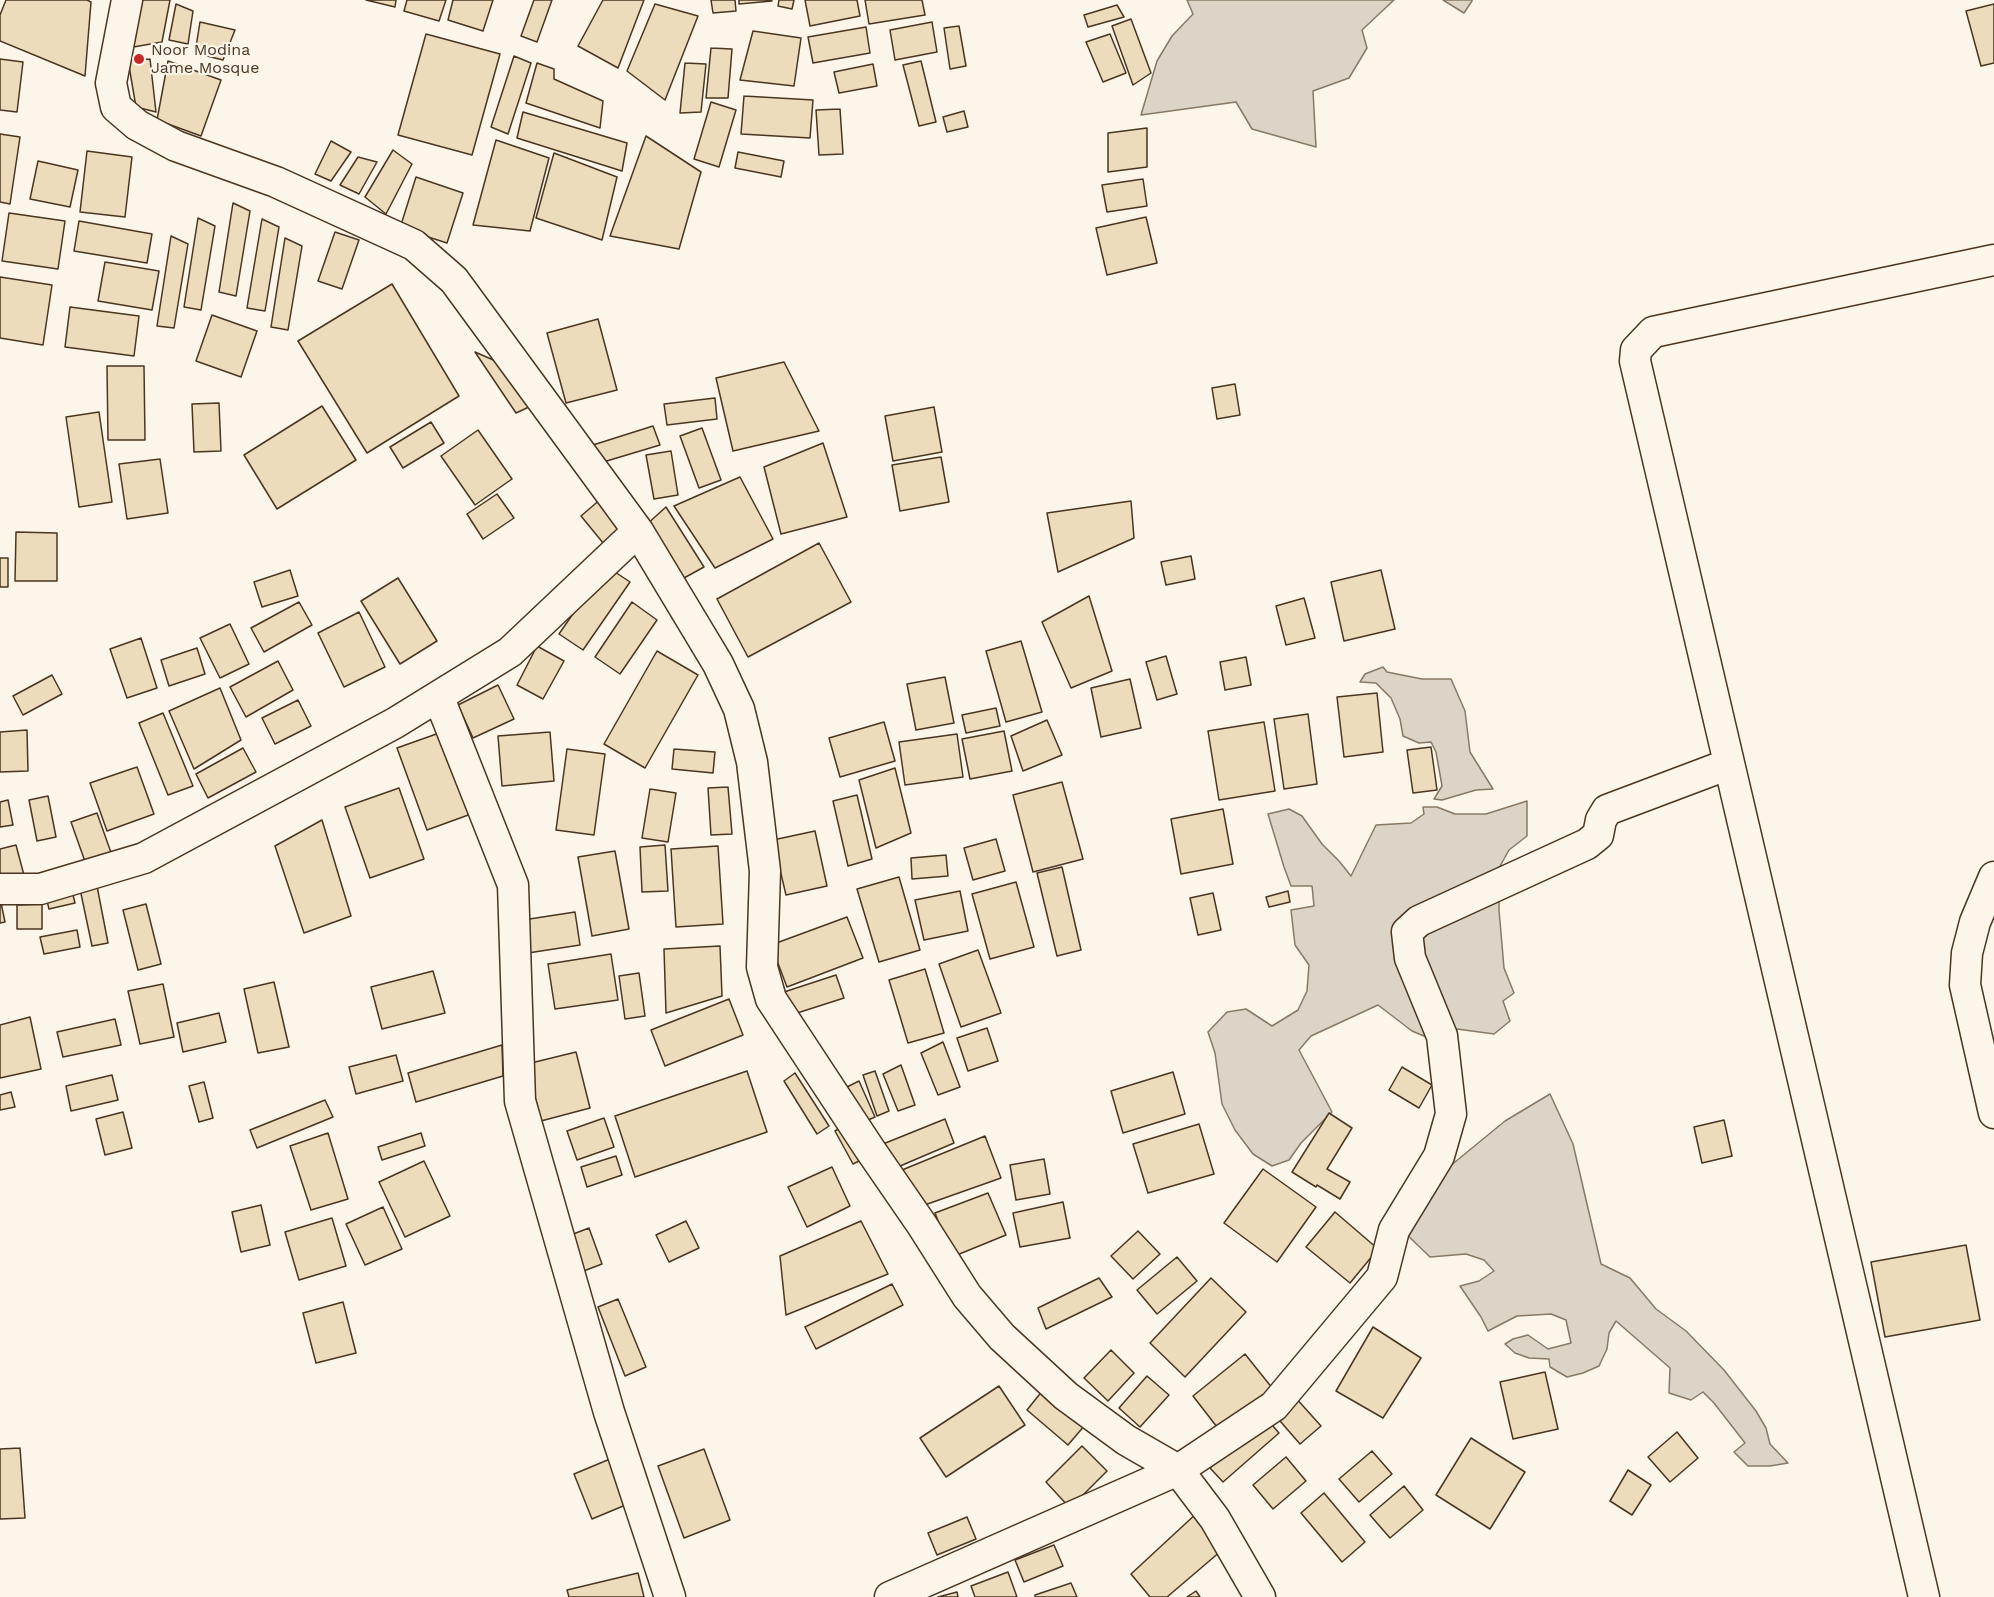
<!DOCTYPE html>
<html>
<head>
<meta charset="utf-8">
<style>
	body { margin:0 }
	canvas { display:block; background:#fbf6e9 }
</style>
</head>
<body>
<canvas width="1994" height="1597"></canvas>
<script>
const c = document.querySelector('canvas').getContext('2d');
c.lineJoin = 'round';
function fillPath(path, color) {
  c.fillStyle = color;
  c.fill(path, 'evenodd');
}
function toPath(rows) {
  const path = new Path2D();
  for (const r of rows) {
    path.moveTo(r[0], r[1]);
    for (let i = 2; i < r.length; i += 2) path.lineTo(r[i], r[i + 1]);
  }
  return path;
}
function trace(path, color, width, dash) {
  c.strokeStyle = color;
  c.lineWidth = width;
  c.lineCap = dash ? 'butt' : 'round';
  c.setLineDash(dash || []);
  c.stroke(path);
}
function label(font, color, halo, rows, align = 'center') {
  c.font = font + ' "Work Sans",sans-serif';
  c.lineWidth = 4.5;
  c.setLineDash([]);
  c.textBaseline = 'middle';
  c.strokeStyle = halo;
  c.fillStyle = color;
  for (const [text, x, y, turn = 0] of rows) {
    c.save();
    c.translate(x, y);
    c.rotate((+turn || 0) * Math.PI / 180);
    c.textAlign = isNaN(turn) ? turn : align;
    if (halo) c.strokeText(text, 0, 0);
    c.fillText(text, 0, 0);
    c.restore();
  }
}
const water = toPath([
	[1187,0,1394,0,1362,30,1367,48,1349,78,1313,91,1316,147,1252,129,1236,102,1141,115,1157,61,1172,36,1193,14,1187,0],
	[1443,0,1472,0,1472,1,1464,13,1443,0],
	[1383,667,1387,672,1422,679,1451,679,1465,711,1470,752,1493,789,1476,790,1442,800,1434,799,1442,786,1436,752,1431,742,1419,743,1403,736,1400,719,1391,698,1376,683,1360,682,1365,674,1383,667],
	[1527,801,1527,836,1509,850,1499,868,1499,910,1504,968,1514,993,1503,1001,1510,1021,1494,1034,1457,1029,1431,1039,1412,1031,1378,1005,1311,1036,1299,1050,1332,1112,1301,1143,1289,1160,1272,1166,1253,1154,1235,1130,1222,1104,1215,1053,1208,1032,1227,1012,1246,1009,1272,1026,1298,1010,1307,991,1309,965,1295,945,1291,910,1314,906,1312,886,1291,886,1284,867,1268,814,1289,809,1302,816,1322,844,1339,861,1351,876,1376,825,1411,823,1424,814,1423,807,1437,807,1455,814,1486,814,1527,801],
	[1550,1094,1573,1144,1601,1264,1630,1278,1656,1309,1686,1331,1724,1370,1756,1411,1766,1428,1770,1444,1788,1463,1770,1466,1748,1466,1734,1452,1745,1443,1714,1403,1703,1392,1691,1400,1669,1393,1670,1368,1616,1321,1609,1333,1607,1349,1599,1366,1583,1373,1567,1377,1550,1367,1549,1359,1529,1358,1515,1353,1505,1344,1513,1339,1528,1335,1548,1349,1571,1343,1566,1320,1551,1314,1517,1316,1488,1331,1481,1317,1460,1286,1479,1281,1494,1271,1484,1260,1466,1254,1430,1257,1400,1228,1433,1180,1505,1121,1550,1094]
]);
fillPath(water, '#dcd4c6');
trace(water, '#887966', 1.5);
const building = toPath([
	[6,0,87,0,91,2,85,76,0,41,0,15,6,0],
	[135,0,170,0,162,42,122,49,135,0],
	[366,0,396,0,395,7,366,0],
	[407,0,446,0,439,21,404,11,407,0],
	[453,0,493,0,483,31,448,20,453,0],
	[534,0,552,0,537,42,521,36,534,0],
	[603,0,644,0,618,68,578,46,603,0],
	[711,0,735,0,736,11,713,13,711,0],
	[739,0,771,0,772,1,739,4,739,0],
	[779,0,794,0,792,9,778,6,779,0],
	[805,0,857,0,860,16,810,26,805,0],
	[865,0,922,0,925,15,869,24,865,0],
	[176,4,193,11,188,44,169,40,176,4],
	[655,4,698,16,665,100,627,71,655,4],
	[1994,4,1994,63,1981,66,1966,11,1994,4],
	[1117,5,1124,17,1088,27,1084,15,1117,5],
	[1131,19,1151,73,1133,85,1112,26,1131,19],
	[200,22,235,30,223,60,195,53,200,22],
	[932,22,937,52,895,60,890,30,932,22],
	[959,26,966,66,950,69,944,28,959,26],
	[866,27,870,53,813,63,808,37,866,27],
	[753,31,801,38,794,86,740,80,753,31],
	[426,34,500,54,472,155,398,135,426,34],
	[1110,34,1126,73,1103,82,1086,42,1110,34],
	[711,48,732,49,728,98,706,98,711,48],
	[514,56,531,63,508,134,491,127,514,56],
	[0,59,23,62,17,112,0,110,0,59],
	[150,59,156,112,136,107,128,60,150,59],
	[168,61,221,80,201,136,157,120,168,61],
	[921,61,936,122,919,126,903,65,921,61],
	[537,63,554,69,554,79,603,101,600,128,526,103,537,63],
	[685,63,706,64,701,112,680,113,685,63],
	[873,64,877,86,839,93,834,72,873,64],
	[744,96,813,100,810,138,741,134,744,96],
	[711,102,736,110,719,167,694,159,711,102],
	[840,109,843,154,819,155,816,110,840,109],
	[964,111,968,127,947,132,943,117,964,111],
	[523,112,627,143,622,171,517,138,523,112],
	[1147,128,1147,167,1108,172,1108,133,1147,128],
	[0,134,20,137,10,204,0,202,0,134],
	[646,136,701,172,679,249,610,236,646,136],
	[496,140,549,158,530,231,473,225,496,140],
	[331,141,351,152,331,181,315,174,331,141],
	[393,150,412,164,386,214,365,197,393,150],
	[87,151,132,157,125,217,80,212,87,151],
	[738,152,784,161,781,177,735,168,738,152],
	[554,153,617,177,602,240,536,218,554,153],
	[358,157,377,162,359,194,340,185,358,157],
	[38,161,78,170,70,207,30,199,38,161],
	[416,177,463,193,447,243,400,228,416,177],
	[1143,179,1147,206,1107,212,1102,185,1143,179],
	[233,203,250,211,236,296,219,292,233,203],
	[9,213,65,221,58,269,2,261,9,213],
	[1146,217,1157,263,1107,275,1096,228,1146,217],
	[198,218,215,226,201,310,184,307,198,218],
	[262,219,279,227,265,311,247,308,262,219],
	[79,221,152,234,147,263,74,251,79,221],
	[335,232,359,240,342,289,318,281,335,232],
	[171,236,188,244,174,328,157,326,171,236],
	[285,238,302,246,288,330,271,327,285,238],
	[105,262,159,271,152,310,98,301,105,262],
	[0,277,52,285,43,345,0,338,0,277],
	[392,284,459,396,367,453,298,341,392,284],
	[70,307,139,316,134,356,65,347,70,307],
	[212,315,257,331,241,377,196,361,212,315],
	[598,319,617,390,566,403,547,333,598,319],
	[475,352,514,369,529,407,516,413,475,352],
	[784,362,819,431,733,451,716,378,784,362],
	[107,366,144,366,145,440,108,440,107,366],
	[1235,384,1240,415,1217,419,1212,388,1235,384],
	[715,398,717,419,667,425,664,404,715,398],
	[219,403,221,451,194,452,192,404,219,403],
	[322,406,356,460,277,509,244,455,322,406],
	[934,407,942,452,893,461,885,416,934,407],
	[99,412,112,502,79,507,66,417,99,412],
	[431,422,444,443,403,468,390,447,431,422],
	[653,426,660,445,600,463,593,445,653,426],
	[702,428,721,480,699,488,680,436,702,428],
	[478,430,512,479,475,505,441,456,478,430],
	[823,443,847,517,781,534,764,467,823,443],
	[671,451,678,495,654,499,646,455,671,451],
	[941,457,949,502,900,511,892,465,941,457],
	[160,459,168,513,127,519,119,464,160,459],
	[740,477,773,539,715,568,674,506,740,477],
	[497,494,514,518,483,539,467,514,497,494],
	[602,498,629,532,608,549,581,516,602,498],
	[1131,501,1134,538,1058,572,1047,513,1131,501],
	[666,507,704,567,684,578,646,525,666,507],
	[16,532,57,533,57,581,15,581,16,532],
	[819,543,851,602,748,657,717,599,819,543],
	[1191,556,1195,579,1166,585,1161,562,1191,556],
	[0,558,8,558,8,587,0,587,0,558],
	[606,566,630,582,583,650,559,634,606,566],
	[290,570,298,596,262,607,254,582,290,570],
	[1381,570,1395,629,1344,641,1331,582,1381,570],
	[398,578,437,641,400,664,361,601,398,578],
	[1089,596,1112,671,1071,688,1042,622,1089,596],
	[1304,598,1315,638,1286,645,1276,606,1304,598],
	[299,602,312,625,264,652,251,628,299,602],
	[632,602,657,620,620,674,595,657,632,602],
	[359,612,385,667,344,687,318,633,359,612],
	[230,624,249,664,220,678,200,638,230,624],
	[141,638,157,688,127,698,110,649,141,638],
	[1021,641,1042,712,1006,722,986,651,1021,641],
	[537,646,564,661,543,699,517,685,537,646],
	[197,648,205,674,169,686,161,660,197,648],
	[657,651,698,675,645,768,604,744,657,651],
	[1166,656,1177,694,1157,700,1146,662,1166,656],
	[1246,657,1251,685,1225,690,1220,662,1246,657],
	[278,661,293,690,246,717,230,687,278,661],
	[52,675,62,694,23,715,13,696,52,675],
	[945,677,954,723,916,730,907,684,945,677],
	[1130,679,1141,728,1101,737,1091,688,1130,679],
	[498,685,514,719,473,738,458,705,498,685],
	[220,688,241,740,194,769,169,711,220,688],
	[1377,693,1383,752,1344,757,1337,697,1377,693],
	[298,700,311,726,275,744,262,718,298,700],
	[996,708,1000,726,966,733,962,715,996,708],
	[163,713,193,786,168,795,139,723,163,713],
	[1308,714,1317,784,1284,789,1274,719,1308,714],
	[1047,720,1062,755,1023,771,1011,736,1047,720],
	[884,722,895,761,840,777,829,738,884,722],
	[1264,722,1275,791,1219,800,1208,731,1264,722],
	[27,730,28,771,0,772,0,732,27,730],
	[1004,731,1012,771,970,779,962,739,1004,731],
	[442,732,471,814,427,830,397,748,442,732],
	[550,732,554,781,502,786,498,736,550,732],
	[957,734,963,777,905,785,899,742,957,734],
	[1431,747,1437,790,1413,793,1407,750,1431,747],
	[243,748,256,772,208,798,196,774,243,748],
	[567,749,605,754,594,835,556,830,567,749],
	[674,749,715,752,713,773,672,769,674,749],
	[137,767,154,814,107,831,90,783,137,767],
	[895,768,911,833,876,848,859,780,895,768],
	[1062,782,1083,859,1033,872,1013,795,1062,782],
	[728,787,732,834,711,835,708,788,728,787],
	[399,788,424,859,370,878,345,807,399,788],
	[650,789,676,793,668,842,642,838,650,789],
	[857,795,872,859,848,866,833,801,857,795],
	[48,796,56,837,37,841,29,800,48,796],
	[8,800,13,825,0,827,0,802,8,800],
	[1223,809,1233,864,1181,874,1171,819,1223,809],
	[97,813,114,861,88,870,71,822,97,813],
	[322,820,351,916,304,933,275,846,322,820],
	[815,831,827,886,786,895,773,840,815,831],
	[996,839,1005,871,973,880,964,848,996,839],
	[16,845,25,879,0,879,0,849,16,845],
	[665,845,668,891,642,892,640,847,665,845],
	[718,846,723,924,676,927,671,849,718,846],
	[615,851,629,929,592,936,578,857,615,851],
	[946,855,948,876,912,879,911,858,946,855],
	[1062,867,1081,950,1057,956,1037,873,1062,867],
	[899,877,920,950,879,962,857,889,899,877],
	[1016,882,1034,947,990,959,972,894,1016,882],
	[97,886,108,943,92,946,80,889,97,886],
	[71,887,75,903,49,909,45,893,71,887],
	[960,891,968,931,924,940,915,900,960,891],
	[1288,891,1290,902,1269,907,1266,897,1288,891],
	[1213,893,1221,930,1198,935,1190,898,1213,893],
	[0,898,5,922,0,923,0,898],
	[42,904,42,929,17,929,17,905,42,904],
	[146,904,161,964,138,970,123,910,146,904],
	[575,912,580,945,528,953,523,920,575,912],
	[847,917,863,958,787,987,771,945,847,917],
	[77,930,80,947,44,954,40,937,77,930],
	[720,946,722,996,666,1013,664,949,720,946],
	[978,950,1001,1013,961,1027,939,964,978,950],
	[611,954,618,1000,555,1009,548,964,611,954],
	[925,969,944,1033,908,1043,889,980,925,969],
	[433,971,445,1013,382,1029,371,987,433,971],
	[639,973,645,1016,625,1019,619,976,639,973],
	[836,975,844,998,791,1015,784,992,836,975],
	[274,982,289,1047,258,1053,244,989,274,982],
	[163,984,174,1037,140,1044,128,991,163,984],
	[729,999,743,1035,665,1066,651,1030,729,999],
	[219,1013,226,1042,183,1052,177,1023,219,1013],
	[30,1017,41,1069,0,1078,0,1025,30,1017],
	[115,1019,121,1045,63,1057,57,1032,115,1019],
	[987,1028,998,1061,968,1071,957,1038,987,1028],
	[943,1042,960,1087,938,1095,921,1053,943,1042],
	[502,1045,503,1076,416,1102,408,1073,502,1045],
	[576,1052,590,1108,541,1121,527,1064,576,1052],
	[396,1055,403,1081,356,1094,349,1067,396,1055],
	[901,1065,915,1105,898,1111,883,1074,901,1065],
	[1402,1067,1432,1085,1419,1108,1389,1090,1402,1067],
	[747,1071,767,1132,635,1177,615,1116,747,1071],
	[875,1071,889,1111,877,1116,863,1075,875,1071],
	[1173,1072,1185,1114,1123,1133,1111,1091,1173,1072],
	[795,1073,829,1126,817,1134,784,1081,795,1073],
	[112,1075,118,1100,71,1111,66,1086,112,1075],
	[859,1081,875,1117,861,1123,845,1088,859,1081],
	[204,1082,213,1118,199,1122,189,1086,204,1082],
	[11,1092,15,1107,0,1110,0,1095,11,1092],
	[325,1100,333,1117,257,1148,250,1130,325,1100],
	[123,1112,132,1148,105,1155,96,1119,123,1112],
	[1329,1113,1352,1128,1327,1169,1350,1182,1340,1199,1317,1185,1316,1187,1292,1172,1329,1113],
	[604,1118,614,1147,577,1160,567,1131,604,1118],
	[945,1119,954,1143,893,1169,883,1144,945,1119],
	[1724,1120,1732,1156,1702,1163,1694,1127,1724,1120],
	[848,1123,867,1157,853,1164,835,1131,848,1123],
	[1199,1124,1214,1174,1148,1193,1133,1144,1199,1124],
	[328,1133,348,1199,311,1210,290,1146,328,1133],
	[421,1133,425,1146,382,1160,378,1147,421,1133],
	[985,1136,1001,1178,919,1207,902,1170,985,1136],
	[616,1156,622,1175,587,1187,581,1167,616,1156],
	[1044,1159,1050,1194,1016,1200,1010,1165,1044,1159],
	[424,1161,450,1216,405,1237,379,1182,424,1161],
	[832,1167,850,1206,807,1227,788,1187,832,1167],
	[1263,1169,1316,1207,1277,1262,1224,1223,1263,1169],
	[988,1193,1006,1235,952,1257,935,1213,988,1193],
	[1063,1202,1070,1238,1020,1247,1013,1213,1063,1202],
	[261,1205,270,1245,241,1252,232,1212,261,1205],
	[383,1207,402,1249,365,1265,346,1224,383,1207],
	[1335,1212,1378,1249,1350,1283,1306,1247,1335,1212],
	[332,1218,346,1266,299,1280,285,1232,332,1218],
	[686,1221,699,1248,669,1262,656,1235,686,1221],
	[861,1221,888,1274,786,1315,780,1256,861,1221],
	[589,1228,602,1264,581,1272,568,1236,589,1228],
	[1138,1231,1160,1254,1133,1279,1111,1256,1138,1231],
	[1966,1245,1980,1320,1885,1337,1871,1262,1966,1245],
	[1177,1257,1197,1281,1157,1314,1137,1290,1177,1257],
	[1099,1278,1112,1297,1046,1329,1038,1308,1099,1278],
	[1211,1278,1246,1312,1185,1377,1150,1343,1211,1278],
	[892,1284,903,1305,816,1349,805,1327,892,1284],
	[618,1299,646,1367,625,1376,598,1307,618,1299],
	[343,1302,356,1353,316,1363,303,1313,343,1302],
	[1373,1327,1421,1358,1383,1418,1336,1391,1373,1327],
	[1111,1350,1134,1373,1108,1401,1084,1378,1111,1350],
	[1245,1354,1277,1394,1224,1436,1193,1396,1245,1354],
	[1545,1372,1558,1429,1513,1439,1500,1382,1545,1372],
	[1147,1376,1169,1395,1140,1427,1119,1408,1147,1376],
	[999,1386,1025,1425,946,1477,920,1438,999,1386],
	[1043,1390,1085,1425,1068,1445,1027,1410,1043,1390],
	[1295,1397,1321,1426,1300,1444,1274,1414,1295,1397],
	[1266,1418,1279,1433,1223,1482,1210,1468,1266,1418],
	[1677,1432,1698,1458,1670,1482,1648,1457,1677,1432],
	[1471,1438,1525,1472,1490,1529,1436,1495,1471,1438],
	[1082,1446,1107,1471,1070,1508,1046,1482,1082,1446],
	[20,1448,25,1518,0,1519,0,1449,20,1448],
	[704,1449,730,1520,684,1538,658,1466,704,1449],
	[1372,1451,1392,1474,1359,1502,1339,1479,1372,1451],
	[1286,1457,1306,1481,1273,1509,1253,1485,1286,1457],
	[610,1459,628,1504,592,1519,574,1474,610,1459],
	[1628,1470,1651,1485,1632,1515,1610,1501,1628,1470],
	[1404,1486,1423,1510,1390,1538,1370,1515,1404,1486],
	[1324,1493,1365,1542,1342,1562,1301,1513,1324,1493],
	[1198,1512,1228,1545,1167,1597,1150,1597,1131,1574,1198,1512],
	[967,1517,976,1539,937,1555,928,1533,967,1517],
	[1054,1545,1063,1566,1024,1582,1015,1560,1054,1545],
	[1008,1572,1017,1597,975,1597,971,1586,1008,1572],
	[638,1573,644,1597,569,1597,567,1590,638,1573],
	[1071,1583,1077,1597,1035,1597,1035,1595,1071,1583],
	[1196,1591,1200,1597,1187,1597,1196,1591],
	[957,1592,958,1597,938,1597,957,1592]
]);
fillPath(building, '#ecdcbc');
trace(building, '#4a3520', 1.5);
const street = toPath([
	[127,0,111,83,116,107,137,125,176,146,276,182,414,245,454,280,638,531,718,664,739,709,752,762,765,871,762,967,771,999,869,1148,922,1225,967,1296,1002,1337,1066,1396,1126,1440,1178,1470,1215,1519,1260,1597],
	[439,698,513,885,520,1101,609,1412,670,1597],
	[1994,877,1975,922,1967,953,1965,985,1994,1113],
	[0,889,40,889,144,858,395,723,510,652,638,531],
	[890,1597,1178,1470,1274,1406,1382,1277,1394,1230,1439,1156,1451,1114,1442,1036,1410,958,1407,932,1419,921,1587,844,1598,835,1601,820,1607,810,1729,764],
	[1924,1597,1635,361,1636,350,1653,332,1994,260]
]);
trace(street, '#4a3520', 33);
trace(street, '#fbf6e9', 30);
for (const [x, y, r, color] of [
	[139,59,6,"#c62828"]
]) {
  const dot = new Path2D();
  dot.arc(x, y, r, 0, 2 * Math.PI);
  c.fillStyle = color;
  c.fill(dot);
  trace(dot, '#fbf6e9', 2);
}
label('16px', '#4a3520', '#fbf6e9', [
	["Noor Modina",151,50],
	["Jame Mosque",151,68]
], 'left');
</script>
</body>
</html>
